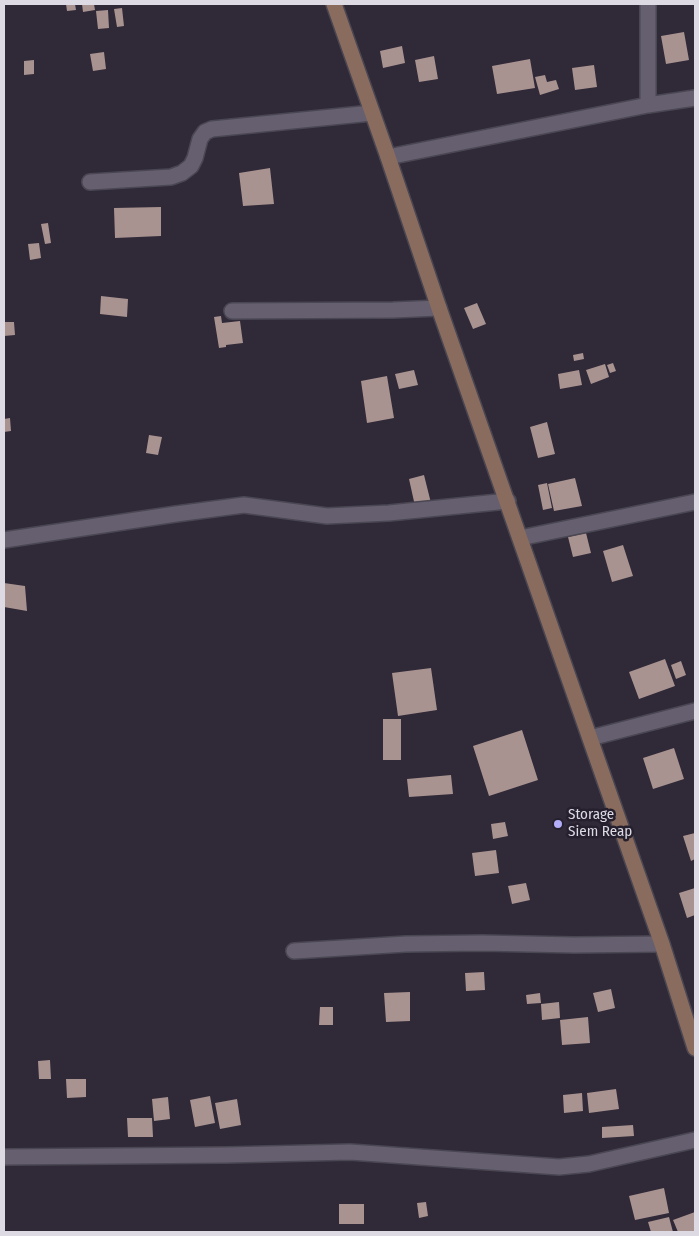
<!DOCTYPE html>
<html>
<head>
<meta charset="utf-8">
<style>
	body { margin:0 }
	#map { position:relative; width:699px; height:1236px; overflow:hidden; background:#2f2938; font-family:"Fira Sans Condensed",sans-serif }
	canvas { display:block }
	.frame { position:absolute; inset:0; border:5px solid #dddae4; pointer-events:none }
</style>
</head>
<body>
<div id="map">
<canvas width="699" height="1236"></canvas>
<div class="frame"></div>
</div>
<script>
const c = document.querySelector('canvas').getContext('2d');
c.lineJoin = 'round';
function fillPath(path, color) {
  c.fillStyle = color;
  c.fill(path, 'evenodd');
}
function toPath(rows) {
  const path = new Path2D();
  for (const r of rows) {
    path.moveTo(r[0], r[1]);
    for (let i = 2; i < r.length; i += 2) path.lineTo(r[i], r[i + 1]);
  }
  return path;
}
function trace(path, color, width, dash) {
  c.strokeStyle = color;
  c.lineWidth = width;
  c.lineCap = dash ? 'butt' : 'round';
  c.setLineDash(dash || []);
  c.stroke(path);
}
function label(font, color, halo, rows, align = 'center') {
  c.font = font + ' "Fira Sans Condensed",sans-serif';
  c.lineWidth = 5;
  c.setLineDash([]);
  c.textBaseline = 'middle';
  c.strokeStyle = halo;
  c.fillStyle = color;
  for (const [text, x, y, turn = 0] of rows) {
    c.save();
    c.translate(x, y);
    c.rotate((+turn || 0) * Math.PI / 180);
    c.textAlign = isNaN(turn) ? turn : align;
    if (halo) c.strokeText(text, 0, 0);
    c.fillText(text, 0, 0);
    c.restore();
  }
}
fillPath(toPath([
	[66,4,75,4,76,10,67,11],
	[82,4,94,4,95,10,83,12],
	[122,8,124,26,117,27,114,9],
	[108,10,109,28,98,29,96,11],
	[684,32,689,60,666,64,661,36],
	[402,46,405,63,383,68,380,51],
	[104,52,106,69,93,71,90,54],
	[434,56,438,79,419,82,415,60],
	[530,59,535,88,497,94,492,66],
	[34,60,34,74,24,75,24,61],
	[594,65,597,87,575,90,572,68],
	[545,75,547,82,556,80,559,89,540,95,535,77],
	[270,168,274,204,243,206,239,173],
	[161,207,161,236,115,238,114,208],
	[48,223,51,243,45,244,41,224],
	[39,243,41,258,30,260,28,244],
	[101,296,128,299,127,317,100,314],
	[477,303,486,324,473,329,464,308],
	[221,316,222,323,240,321,243,343,226,345,226,347,219,348,214,317],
	[4,322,14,322,15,335,4,336],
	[583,353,584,359,574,361,573,355],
	[613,363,616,371,610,373,607,365],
	[605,364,609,377,591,384,586,370],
	[414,370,418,385,399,389,395,374],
	[579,370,582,385,560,389,558,374],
	[387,376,394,418,367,423,361,381],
	[10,418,11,431,4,432,4,419],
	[547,422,555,454,538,458,530,427],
	[149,435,162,437,158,455,146,453],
	[424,475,431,503,415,506,409,479],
	[575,478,582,506,554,511,548,484],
	[547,483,552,508,543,510,538,485],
	[586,533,591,553,573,557,568,537],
	[623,545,633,576,612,582,603,551],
	[4,583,25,586,27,611,4,607],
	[665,659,675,686,639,699,629,672],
	[681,661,686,675,676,679,671,665],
	[431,668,437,710,398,716,392,673],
	[383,719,401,719,401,760,383,760],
	[522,730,538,780,489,796,473,746],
	[674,748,684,779,653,789,643,758],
	[451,775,453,794,409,797,407,779],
	[505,822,508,836,493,839,491,824],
	[695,833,695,859,691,861,683,836],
	[496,850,499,873,475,876,472,853],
	[526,883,530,900,512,904,508,886],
	[695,888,695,915,687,918,679,893],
	[484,972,485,990,466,991,465,973],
	[611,989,615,1008,598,1012,593,993],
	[410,992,410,1021,386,1022,384,993],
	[540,993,541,1003,527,1004,526,995],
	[559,1002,560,1018,542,1020,541,1004],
	[320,1007,333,1007,333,1025,319,1025],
	[588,1017,590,1043,562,1045,560,1020],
	[50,1060,51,1079,39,1079,38,1061],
	[66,1079,86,1079,86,1097,67,1098],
	[616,1089,619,1109,589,1113,587,1093],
	[582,1093,583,1111,564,1113,563,1095],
	[210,1096,215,1123,195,1127,190,1100],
	[168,1097,170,1119,154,1121,152,1099],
	[237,1099,241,1125,220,1129,215,1103],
	[127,1118,152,1118,153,1137,128,1137],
	[633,1125,634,1136,602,1138,602,1127],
	[664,1188,669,1213,635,1220,629,1196],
	[426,1202,428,1216,419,1218,417,1203],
	[339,1204,364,1204,364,1224,339,1224],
	[695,1212,695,1232,678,1232,673,1220],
	[669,1217,673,1232,651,1232,648,1222]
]), '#a99390');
const street = toPath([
	[648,4,648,105],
	[388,157,648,105,695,98],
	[90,182,171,177,182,173,191,166,195,158,200,139,205,132,212,129,372,113],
	[232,311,393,310,439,308],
	[520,538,695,502],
	[4,540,176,514,244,505,327,516,389,513,508,501],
	[590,738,695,711],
	[294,951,406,944,482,943,574,945,662,944],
	[4,1157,226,1155,350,1152,559,1167,589,1164,695,1140]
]);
const secondary = toPath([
	[334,4,388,157,439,308,662,944,695,1048]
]);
trace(street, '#4a4652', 18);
trace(secondary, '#4a4652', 18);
trace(street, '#655f70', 15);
trace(secondary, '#8a6c5e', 15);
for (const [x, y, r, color] of [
	[558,824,5,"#b2adf9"]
]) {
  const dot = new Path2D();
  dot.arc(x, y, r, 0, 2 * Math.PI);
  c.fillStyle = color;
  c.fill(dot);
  trace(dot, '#251f2e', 2);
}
label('15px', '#dddae4', '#251f2e', [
	["Storage",568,815],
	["Siem Reap",568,832]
], 'left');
</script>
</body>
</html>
